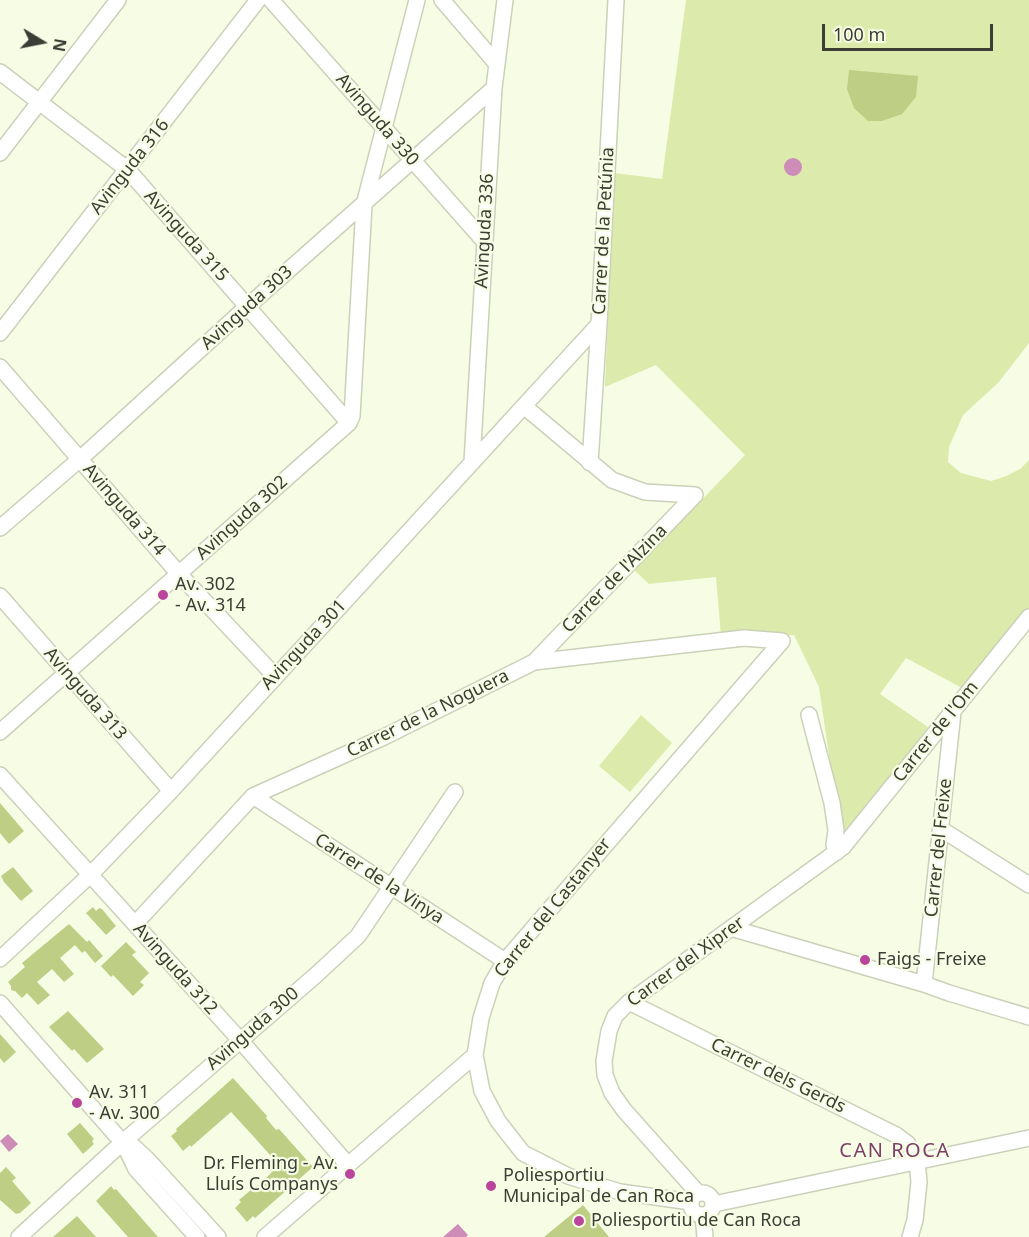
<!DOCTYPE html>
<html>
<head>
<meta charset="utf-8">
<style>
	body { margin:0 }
	#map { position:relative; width:1029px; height:1237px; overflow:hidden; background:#f7fde5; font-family:"Noto Sans",sans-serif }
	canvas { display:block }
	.north { position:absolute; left:12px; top:12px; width:60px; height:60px; -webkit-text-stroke:4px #f7fde5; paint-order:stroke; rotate:100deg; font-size:16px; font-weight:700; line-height:24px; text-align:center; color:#3c3e35 }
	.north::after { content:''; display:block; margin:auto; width:21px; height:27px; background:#3c3e35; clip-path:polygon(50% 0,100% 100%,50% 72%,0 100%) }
	.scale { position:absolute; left:822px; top:24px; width:171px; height:27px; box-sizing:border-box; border:3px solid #3c3e35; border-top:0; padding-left:8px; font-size:18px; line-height:21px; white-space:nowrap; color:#3c3e35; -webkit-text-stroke:4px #f7fde5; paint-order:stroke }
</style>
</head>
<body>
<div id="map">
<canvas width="1029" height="1237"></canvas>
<div class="north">N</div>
<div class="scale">100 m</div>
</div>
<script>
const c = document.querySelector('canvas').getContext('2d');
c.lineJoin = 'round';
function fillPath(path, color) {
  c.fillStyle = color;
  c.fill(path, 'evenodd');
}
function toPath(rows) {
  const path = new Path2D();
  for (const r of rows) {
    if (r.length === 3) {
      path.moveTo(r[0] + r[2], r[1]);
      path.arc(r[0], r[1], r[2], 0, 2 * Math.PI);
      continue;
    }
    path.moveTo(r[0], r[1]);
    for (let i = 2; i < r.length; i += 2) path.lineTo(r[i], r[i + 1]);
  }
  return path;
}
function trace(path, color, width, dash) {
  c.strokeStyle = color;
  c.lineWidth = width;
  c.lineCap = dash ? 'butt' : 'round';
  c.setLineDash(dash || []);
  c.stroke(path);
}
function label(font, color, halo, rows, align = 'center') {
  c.font = font + ' "Noto Sans",sans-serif';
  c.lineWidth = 4.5;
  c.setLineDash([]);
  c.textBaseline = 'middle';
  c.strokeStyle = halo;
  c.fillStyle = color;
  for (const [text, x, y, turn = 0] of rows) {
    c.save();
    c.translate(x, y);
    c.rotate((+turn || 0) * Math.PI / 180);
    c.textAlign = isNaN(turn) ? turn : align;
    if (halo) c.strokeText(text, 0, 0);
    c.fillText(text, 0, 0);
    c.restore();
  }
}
fillPath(toPath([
	[686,0,1029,0,1029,343,998,383,963,415,949,447,948,462,961,473,991,481,1006,476,1020,469,1029,460,1029,608,962,688,906,658,880,694,928,727,850,829,840,831,819,687,794,635,721,637,716,577,649,584,634,570,745,455,656,365,605,387,614,173,662,179],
	[641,715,672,743,630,792,599,766]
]), '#dceaab');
fillPath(toPath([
	[793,167,9],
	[8,1134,18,1144,9,1152,0,1141],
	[458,1224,468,1235,466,1237,443,1237]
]), '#ce8db9');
fillPath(toPath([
	[849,70,918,76,916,97,902,114,882,121,868,121,854,108,847,89],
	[0,803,24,831,9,844,0,833],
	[13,867,33,891,21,901,4,882,1,876],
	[93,907,96,911,99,908,102,909,116,926,106,935,86,913],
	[69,924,87,942,89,940,103,956,95,963,85,951,82,953,75,945,60,958,74,974,64,982,52,969,37,982,50,995,38,1005,27,993,22,998,15,991,11,990,11,986,8,982,25,967,22,963],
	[126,942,136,952,132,955,149,973,140,982,144,985,133,996,113,975,111,977,101,966],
	[68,1011,104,1049,87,1063,74,1049,72,1051,49,1027],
	[0,1034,16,1052,4,1063,0,1058],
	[233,1078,267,1116,266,1118,276,1130,279,1129,313,1167,255,1218,253,1216,247,1222,235,1208,241,1202,239,1200,252,1189,254,1190,279,1165,254,1137,231,1112,191,1147,190,1145,183,1151,171,1136,177,1131,176,1129],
	[80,1123,94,1139,92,1141,94,1144,83,1154,67,1134],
	[6,1167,16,1178,12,1181,31,1203,20,1213,16,1214,0,1200,0,1173],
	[111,1186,114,1190,116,1189,158,1237,128,1237,96,1201],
	[583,1205,609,1237,544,1237],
	[77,1216,96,1237,53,1237]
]), '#bece84');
const minor = toPath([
	[271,0,484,241],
	[442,0,495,62],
	[0,72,128,170,349,423],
	[0,153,118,0],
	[0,333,258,0],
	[0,367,179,574,275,676],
	[525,407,612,480,645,492,695,495],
	[349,423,352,416,364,205,417,0],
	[472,462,494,88,505,0],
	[590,463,599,324,616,0],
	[0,528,80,459,239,314,494,88],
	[0,596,171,791],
	[534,662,695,495],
	[809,715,832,803,836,830,834,845,837,852],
	[0,732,349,423],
	[0,775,240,1040,348,1165],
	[253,796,505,961],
	[941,829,1029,885],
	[135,924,253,796,384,737,534,662,744,638,782,641],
	[731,928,924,984,949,993,1029,1017],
	[0,959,90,875,171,791,599,324],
	[924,984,953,712],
	[629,1002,896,1135,908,1144,917,1161,919,1182,915,1220,910,1237],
	[0,1003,116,1135,123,1142,136,1169,197,1237],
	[123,1142,134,1147,148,1160,218,1237],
	[702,1204,11],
	[698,1193,624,1110,612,1093,605,1075,604,1061,609,1031,615,1016,629,1002,843,847,1029,617],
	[691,1202,620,1192,568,1176,523,1153,498,1121,482,1091,475,1055,481,1018,492,983,505,961,782,641],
	[714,1204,1029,1138],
	[703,1215,705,1237],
	[19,1237,123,1142,316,975,358,936,455,792],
	[265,1237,475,1055]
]);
trace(minor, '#cbd1b9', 18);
trace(minor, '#fff', 15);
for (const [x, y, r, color] of [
	[163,595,6,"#ba459c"],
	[865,960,6,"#ba459c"],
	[77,1103,6,"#ba459c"],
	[350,1174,6,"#ba459c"],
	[491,1186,6,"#ba459c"],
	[579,1221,6,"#ba459c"]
]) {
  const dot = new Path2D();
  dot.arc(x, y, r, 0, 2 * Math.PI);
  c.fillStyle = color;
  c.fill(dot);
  trace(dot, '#f7fde5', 2);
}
label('18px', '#3c3e35', '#f7fde5', [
	["Avinguda 330",377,120,49],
	["Avinguda 316",130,167,-52],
	["Avinguda 336",485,231,-87],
	["Carrer de la Petúnia",604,231,-87],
	["Avinguda 315",186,236,48],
	["Avinguda 303",247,308,-42],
	["Avinguda 314",124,510,49],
	["Avinguda 302",242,518,-42],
	["Carrer de l'Alzina",615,579,-46],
	["Avinguda 301",304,645,-47],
	["Avinguda 313",85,694,49],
	["Carrer de la Noguera",428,714,-26],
	["Carrer de l'Om",936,732,-51],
	["Carrer del Freixe",939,848,-84],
	["Carrer de la Vinya",379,879,33],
	["Carrer del Castanyer",553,908,-51],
	["Carrer del Xiprer",686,962,-36],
	["Avinguda 312",175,969,48],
	["Avinguda 300",253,1029,-41],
	["Carrer dels Gerds",778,1076,26]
]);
label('18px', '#3c3e35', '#f7fde5', [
	["Av. 302",175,585],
	["- Av. 314",175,606],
	["Faigs - Freixe",877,960],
	["Av. 311",89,1093],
	["- Av. 300",89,1114],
	["Dr. Fleming - Av.",338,1164,"right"],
	["Lluís Companys",338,1185,"right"],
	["Poliesportiu",503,1176],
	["Municipal de Can Roca",503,1197],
	["Poliesportiu de Can Roca",591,1221]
], 'left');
c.letterSpacing = '1.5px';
label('20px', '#7b3f6a', '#f7fde5', [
	["CAN ROCA",895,1151]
]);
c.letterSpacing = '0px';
</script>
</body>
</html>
